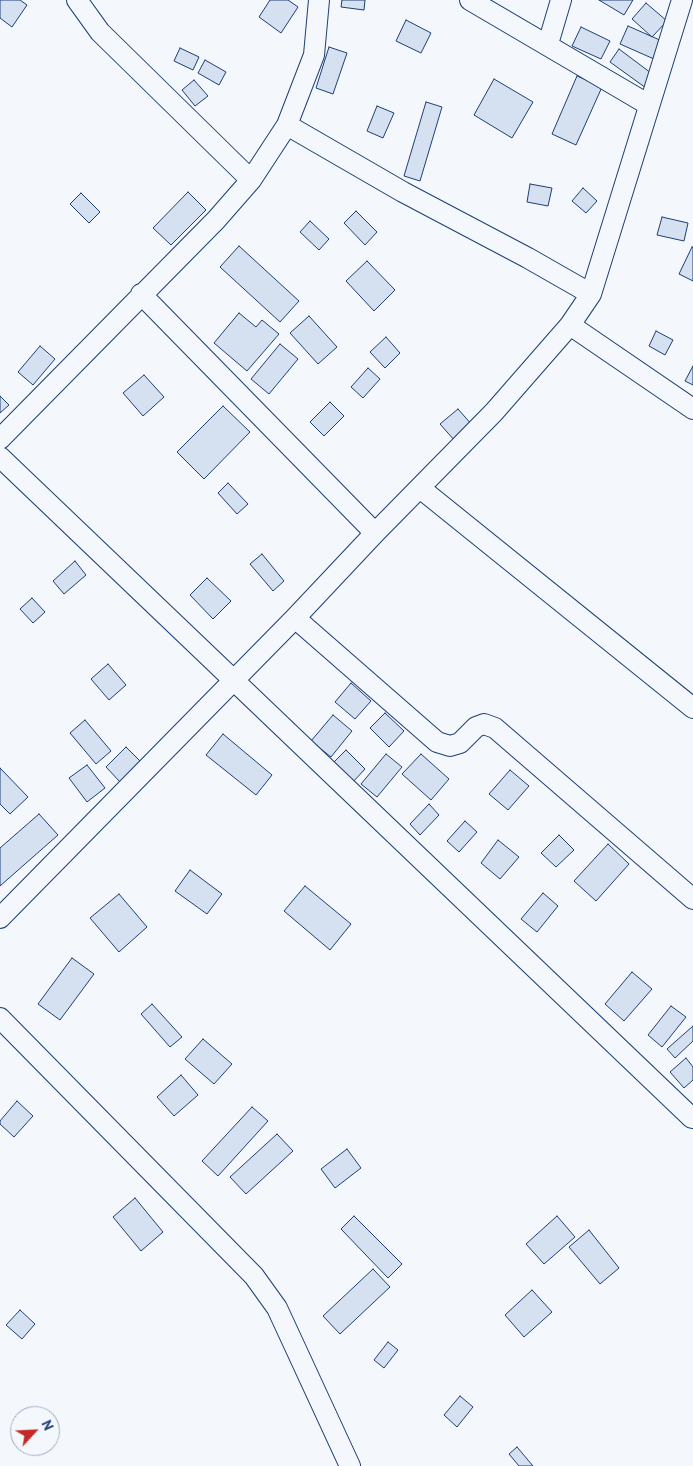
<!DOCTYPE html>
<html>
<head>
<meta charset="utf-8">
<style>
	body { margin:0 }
	#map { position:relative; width:693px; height:1466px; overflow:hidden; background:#f4f7fb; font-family:"PT Sans",sans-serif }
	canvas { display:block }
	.north { position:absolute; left:10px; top:1406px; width:50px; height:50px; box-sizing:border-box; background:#f4f7fb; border:1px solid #9eadc5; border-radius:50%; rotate:65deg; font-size:14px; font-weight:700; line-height:20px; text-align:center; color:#1d3f73 }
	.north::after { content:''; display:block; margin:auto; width:18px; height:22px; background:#c62828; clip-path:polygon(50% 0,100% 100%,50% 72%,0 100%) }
</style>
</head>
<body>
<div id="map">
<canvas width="693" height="1466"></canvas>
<div class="north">N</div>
</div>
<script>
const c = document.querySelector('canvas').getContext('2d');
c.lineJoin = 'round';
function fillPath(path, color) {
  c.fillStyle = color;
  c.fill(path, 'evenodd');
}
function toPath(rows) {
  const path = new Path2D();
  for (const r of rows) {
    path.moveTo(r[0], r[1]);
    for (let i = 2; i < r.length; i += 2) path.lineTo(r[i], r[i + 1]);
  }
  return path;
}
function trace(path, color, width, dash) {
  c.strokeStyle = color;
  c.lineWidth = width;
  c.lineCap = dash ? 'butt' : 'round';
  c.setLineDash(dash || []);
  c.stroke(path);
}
const building = toPath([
	[0,0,20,0,27,5,12,27,0,18,0,0],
	[270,0,288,0,298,7,281,33,259,17,270,0],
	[342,0,365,0,364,10,341,7,342,0],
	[599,0,633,0,624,15,599,0],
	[646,3,667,21,652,37,632,19,646,3],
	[406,20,431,33,421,53,396,41,406,20],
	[628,26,662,41,654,59,620,44,628,26],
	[581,27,610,41,601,59,572,46,581,27],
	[329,47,347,53,333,94,316,88,329,47],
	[180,48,199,57,193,70,174,61,180,48],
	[619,49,655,76,646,88,610,62,619,49],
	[205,60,226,72,219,85,198,73,205,60],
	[577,76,602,87,576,145,552,134,577,76],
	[494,79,533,102,512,138,474,115,494,79],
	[194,80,208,96,195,106,182,90,194,80],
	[426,102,442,107,420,181,404,176,426,102],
	[377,106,394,113,383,138,367,131,377,106],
	[530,184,552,188,548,206,527,202,530,184],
	[583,188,597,201,586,213,572,201,583,188],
	[188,192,206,210,171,245,153,228,188,192],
	[81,193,100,212,89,223,70,204,81,193],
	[356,211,377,232,365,245,344,223,356,211],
	[662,217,688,223,684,241,657,235,662,217],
	[310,221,329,239,319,250,300,232,310,221],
	[239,246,299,301,280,322,220,267,239,246],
	[692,247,693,247,693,281,679,274,692,247],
	[367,261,395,290,374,311,346,281,367,261],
	[239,313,256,327,262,320,279,334,247,371,214,343,239,313],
	[309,316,337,347,318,364,290,333,309,316],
	[656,331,673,340,665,355,649,346,656,331],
	[386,337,400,353,385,368,370,352,386,337],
	[280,344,298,359,269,394,251,379,280,344],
	[40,346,55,359,33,385,18,372,40,346],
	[693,366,693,385,685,381,693,366],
	[368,368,380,379,363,398,351,387,368,368],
	[144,375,164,397,143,416,123,393,144,375],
	[0,396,9,405,0,413,0,396],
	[330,402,344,416,324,436,310,422,330,402],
	[223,406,250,432,204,479,177,452,223,406],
	[458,409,473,426,455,441,440,424,458,409],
	[228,483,248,504,237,514,218,493,228,483],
	[262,554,284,581,273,591,250,564,262,554],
	[75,561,86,575,64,594,53,581,75,561],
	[207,578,231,601,213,619,190,595,207,578],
	[32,598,45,612,33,623,20,609,32,598],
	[108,664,126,685,109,700,91,679,108,664],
	[351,683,371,701,355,719,335,702,351,683],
	[385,713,404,731,389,747,370,728,385,713],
	[333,715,352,731,331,757,311,741,333,715],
	[85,720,111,751,96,764,70,733,85,720],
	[223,734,272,775,256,795,206,755,223,734],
	[126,747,142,763,121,783,106,767,126,747],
	[346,750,365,769,352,783,333,763,346,750],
	[386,754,402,767,377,797,361,784,386,754],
	[421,754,449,779,431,800,402,774,421,754],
	[87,765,105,788,87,802,69,778,87,765],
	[0,768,28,797,10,814,0,804,0,768],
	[510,770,529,786,508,810,489,794,510,770],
	[429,804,439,815,420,835,410,824,429,804],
	[39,814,58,835,0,886,0,848,39,814],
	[465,821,477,832,459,852,447,841,465,821],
	[559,835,574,850,556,867,541,853,559,835],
	[498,840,519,857,500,879,481,863,498,840],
	[608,844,629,864,596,901,574,881,608,844],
	[190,870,222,894,207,914,175,891,190,870],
	[305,886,351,924,330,950,284,911,305,886],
	[543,893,558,906,537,932,521,919,543,893],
	[119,894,147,927,119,952,90,918,119,894],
	[72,958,94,974,60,1020,38,1004,72,958],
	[632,972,652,989,624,1021,605,1004,632,972],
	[152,1004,182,1037,170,1047,141,1014,152,1004],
	[671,1006,686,1017,662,1047,648,1035,671,1006],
	[693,1026,693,1041,675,1058,667,1049,693,1026],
	[203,1039,232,1064,214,1084,185,1059,203,1039],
	[686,1058,693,1067,693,1080,684,1088,670,1072,686,1058],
	[181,1075,198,1095,174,1116,157,1097,181,1075],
	[17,1101,33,1116,14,1137,0,1124,0,1121,17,1101],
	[252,1107,268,1121,218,1176,202,1161,252,1107],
	[277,1134,293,1151,246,1194,230,1177,277,1134],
	[347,1149,361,1168,335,1188,321,1169,347,1149],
	[135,1198,163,1232,141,1251,113,1217,135,1198],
	[354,1216,402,1264,388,1278,341,1229,354,1216],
	[557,1216,575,1237,544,1264,526,1244,557,1216],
	[589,1230,619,1268,600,1284,569,1247,589,1230],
	[373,1269,390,1287,340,1334,323,1316,373,1269],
	[532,1290,552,1312,524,1337,505,1315,532,1290],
	[20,1310,35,1324,22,1339,6,1325,20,1310],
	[388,1342,398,1350,384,1368,374,1360,388,1342],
	[460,1396,473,1407,457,1427,444,1415,460,1396],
	[517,1447,533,1466,519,1466,509,1454,517,1447]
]);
fillPath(building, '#d5e0f0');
trace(building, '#1d3f73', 1);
const minor = toPath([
	[77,0,100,32,251,180],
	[470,0,649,105],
	[548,44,561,0],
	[287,125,403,192,528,258,591,294],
	[141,294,375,533],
	[570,325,693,409],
	[0,439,216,220,251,180,287,125,314,55,319,0],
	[0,457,692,1118],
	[420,488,693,708],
	[295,618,437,742,450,746,460,743,476,727,484,724,495,728,693,899],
	[0,918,295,618,375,533,494,412,570,325,591,294,682,0],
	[0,1018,254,1276,277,1308,350,1466]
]);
trace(minor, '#1d3f73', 22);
trace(minor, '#f4f7fb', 20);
</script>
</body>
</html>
